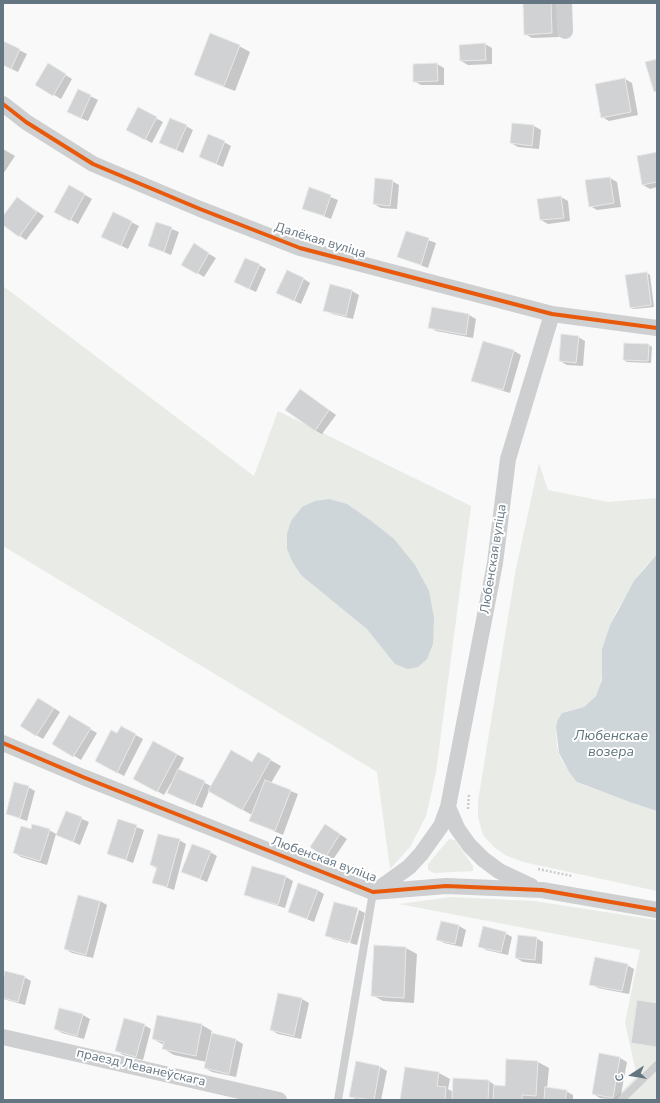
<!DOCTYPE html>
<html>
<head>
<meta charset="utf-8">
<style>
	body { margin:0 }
	#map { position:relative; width:660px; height:1103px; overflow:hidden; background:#f9f9f9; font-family:"Nunito Sans",sans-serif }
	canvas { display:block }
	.frame { position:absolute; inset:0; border:4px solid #657683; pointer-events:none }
	.north { position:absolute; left:612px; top:1055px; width:40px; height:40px; -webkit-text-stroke:3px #fff; paint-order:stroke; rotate:258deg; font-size:11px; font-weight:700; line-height:16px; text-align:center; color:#657683 }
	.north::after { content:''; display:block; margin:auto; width:14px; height:18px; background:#657683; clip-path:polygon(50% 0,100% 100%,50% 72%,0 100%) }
</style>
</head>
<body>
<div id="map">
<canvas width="660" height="1103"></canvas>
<div class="frame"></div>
<div class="north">С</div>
</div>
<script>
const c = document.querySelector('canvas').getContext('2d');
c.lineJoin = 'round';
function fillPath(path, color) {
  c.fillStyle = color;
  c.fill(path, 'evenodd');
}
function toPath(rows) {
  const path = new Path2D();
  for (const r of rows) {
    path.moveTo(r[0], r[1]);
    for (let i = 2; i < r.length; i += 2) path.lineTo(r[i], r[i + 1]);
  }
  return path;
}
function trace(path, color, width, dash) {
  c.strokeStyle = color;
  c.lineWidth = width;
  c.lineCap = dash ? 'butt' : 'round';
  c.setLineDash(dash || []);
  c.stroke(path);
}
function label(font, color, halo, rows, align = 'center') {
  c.font = font + ' "Nunito Sans",sans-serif';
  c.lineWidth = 4;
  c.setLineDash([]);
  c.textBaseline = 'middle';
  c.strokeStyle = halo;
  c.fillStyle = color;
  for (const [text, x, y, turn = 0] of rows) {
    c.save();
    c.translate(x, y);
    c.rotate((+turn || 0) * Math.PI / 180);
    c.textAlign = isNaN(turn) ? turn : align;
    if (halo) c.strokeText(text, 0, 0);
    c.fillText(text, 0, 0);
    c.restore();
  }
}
fillPath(toPath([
	[3,286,254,476,278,411,471,506,436,772,426,816,410,847,390,869,377,772,3,546],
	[539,463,548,490,608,502,657,498,657,554,643,569,617,610,610,625,602,649,603,670,600,688,596,696,584,707,562,713,557,721,556,727,557,747,561,759,569,772,581,784,657,811,657,891,523,862,505,855,494,847,483,835,478,817,478,801,516,568],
	[449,839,455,840,457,843,473,866,473,871,434,873,428,870,428,864],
	[451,897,534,901,657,920,657,1100,613,1100,637,1076,625,1023,640,950,399,904]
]), '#e8ebe6');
fillPath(toPath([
	[329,499,347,504,370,520,394,539,415,565,429,591,434,618,433,644,427,659,418,667,408,669,395,664,367,629,301,575,292,561,287,549,287,534,291,521,302,507,315,501],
	[657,554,657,811,630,802,577,782,569,772,559,753,556,727,557,721,562,713,584,707,596,696,602,680,602,649,610,625,634,581]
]), '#ced6d9');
fillPath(toPath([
	[524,3,557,3,559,37,532,38,525,34],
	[3,42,27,54,18,72,3,65],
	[485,44,492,48,492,64,468,65,461,61],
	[239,46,250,52,235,91,206,80,195,74],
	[48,64,72,79,61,99,36,84],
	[437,64,444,68,444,85,421,85,414,81,414,65],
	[625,79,632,83,638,115,609,121,602,117],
	[78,90,98,100,88,121,75,116],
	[139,109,163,122,152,143,128,130],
	[513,124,534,126,541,130,539,149,518,147,511,143],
	[186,126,193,130,183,153,168,146],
	[224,142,231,146,223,167,200,157],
	[3,149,15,156,3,174],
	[657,153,657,187,650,189,643,185],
	[610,178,617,182,621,207,597,210,590,206],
	[392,181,399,185,397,209,381,208,374,204],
	[70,186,92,199,78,224,56,211],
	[310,189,338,200,331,219,303,208],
	[561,197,568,201,570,221,548,224,541,220],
	[18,198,44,216,26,240,3,224,3,218],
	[113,213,139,226,128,249,109,240],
	[157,223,179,232,171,255,149,246],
	[407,232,436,243,428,268,398,257],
	[194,245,216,258,204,277,183,264],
	[259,265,266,269,256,292,243,286],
	[647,273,650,275,654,307,634,309,631,308],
	[304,279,310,283,301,304,278,293],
	[330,286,352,291,359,295,353,319,332,314,325,310],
	[433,309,469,315,476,319,473,338,436,331,429,327],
	[578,337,585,341,583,366,567,365,560,361],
	[649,345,652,347,651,363,627,362,624,360],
	[514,351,521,355,510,393,480,384,473,380],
	[307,394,336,415,322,434,315,430],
	[46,703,60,712,43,739,36,735],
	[69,717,97,733,81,760,53,743],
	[121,727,143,739,124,776,103,765],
	[154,742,184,758,178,770,211,786,252,763,258,753,281,766,271,783,298,794,283,835,250,821,252,815,209,791,202,808,175,796,171,783,164,795,134,778],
	[28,787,35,791,27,821,7,814],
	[66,812,89,822,80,845,56,834,47,865,21,857,14,853,49,830,58,835],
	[119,820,144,830,133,863,108,853],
	[332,829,347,839,332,861,326,857],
	[179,840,186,844,174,890,154,883,157,869,151,865],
	[210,852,217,856,207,882,183,872],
	[253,867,286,877,293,881,285,908,252,898,245,894],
	[317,890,324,894,314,922,289,912],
	[100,901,107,905,93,958,72,953,65,949],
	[334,903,358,910,357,910,348,943,333,939,326,935],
	[359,910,365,913,357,945,350,943],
	[459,926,466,930,462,947,444,943,437,939],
	[505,933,512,937,508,955,486,950,479,946],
	[536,938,543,942,542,964,523,962,516,958],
	[375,946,406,948,417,954,414,1003,383,1001,372,995],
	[627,965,634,969,629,994,598,988,591,984],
	[24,977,31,981,25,1005,3,999,3,984],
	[302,999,309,1003,301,1039,278,1034,271,1030],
	[657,1004,657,1047,632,1042],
	[60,1009,83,1015,90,1019,84,1039,62,1033,55,1029],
	[144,1025,151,1029,143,1060,123,1055,117,1051],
	[202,1025,212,1031,211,1034,236,1040,243,1044,236,1077,212,1072,205,1068,207,1062,174,1055,164,1049,164,1045,153,1039],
	[620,1058,627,1062,620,1100,600,1098,593,1094],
	[507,1060,538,1062,549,1068,547,1089,566,1091,573,1095,573,1100,401,1100,406,1068,439,1073,450,1079,448,1089,453,1092,454,1079,489,1081,496,1086,506,1087],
	[380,1067,387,1071,381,1100,357,1100,350,1096]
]), '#0003');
const building = toPath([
	[523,3,551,3,552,33,524,35,523,3],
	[210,33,240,45,224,86,194,75,210,33],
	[3,41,20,49,11,69,3,65,3,41],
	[485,43,486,60,460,61,459,45,485,43],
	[657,59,657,91,654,92,645,62,657,59],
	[48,63,66,74,53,96,35,85,48,63],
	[437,63,438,81,413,82,413,64,437,63],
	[625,78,631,112,601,118,595,84,625,78],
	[78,89,91,95,81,118,67,112,78,89],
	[138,107,157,117,145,140,126,130,138,107],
	[170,118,187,125,176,150,159,143,170,118],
	[512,123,534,125,532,146,510,143,512,123],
	[208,134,225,141,216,164,199,157,208,134],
	[657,152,657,182,642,185,637,156,657,152],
	[610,177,614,203,589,207,585,180,610,177],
	[375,178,393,180,390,206,373,204,375,178],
	[69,185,85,194,70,221,54,212,69,185],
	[309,187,331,195,324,216,302,209,309,187],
	[561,196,564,218,540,220,537,199,561,196],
	[17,197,37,212,19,237,3,225,3,216,17,197],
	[113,212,132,221,121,246,101,237,113,212],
	[156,222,172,227,164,252,148,246,156,222],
	[406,231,429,238,421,265,397,257,406,231],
	[194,243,209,253,197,274,181,265,194,243],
	[245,258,260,264,249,289,234,282,245,258],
	[287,270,304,278,294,301,276,293,287,270],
	[647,272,651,305,630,308,625,275,647,272],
	[330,284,352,290,346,316,323,311,330,284],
	[432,307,469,314,466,335,428,328,432,307],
	[561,334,579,336,576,363,559,361,561,334],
	[483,341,514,350,503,390,471,381,483,341],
	[624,343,649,344,648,361,623,360,624,343],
	[300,389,329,410,315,431,285,410,300,389],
	[38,698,54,708,36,736,20,726,38,698],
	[69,715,91,728,73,757,52,744,69,715],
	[121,726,136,734,117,773,95,761,111,730,117,733,121,726],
	[153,741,177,754,157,792,133,779,153,741],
	[231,750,252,762,258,752,271,759,242,810,208,791,231,750],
	[178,769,205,781,194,805,167,793,178,769],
	[265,780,291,790,275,831,249,821,265,780],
	[14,782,29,786,20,818,6,814,14,782],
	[66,811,82,817,73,842,56,835,66,811],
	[118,819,137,825,126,860,107,854,118,819],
	[32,824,50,829,40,861,13,853,21,826,31,829,32,824],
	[325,824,340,834,325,858,310,847,325,824],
	[158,834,180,839,167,887,152,883,157,867,150,865,158,834],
	[192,844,211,851,200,879,181,872,192,844],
	[252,866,286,876,278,905,244,895,252,866],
	[298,883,318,890,307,919,288,912,298,883],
	[78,895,100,901,86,955,64,949,78,895],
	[334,902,358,908,350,942,325,936,334,902],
	[441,921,459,925,455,944,436,940,441,921],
	[483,926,506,932,501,952,478,947,483,926],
	[518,935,537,937,535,960,515,958,518,935],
	[374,945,406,947,404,998,371,996,374,945],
	[595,957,628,964,622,991,589,985,595,957],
	[5,971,25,976,18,1002,3,998,3,980,5,971],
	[278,993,302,998,294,1036,270,1030,278,993],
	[637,1000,657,1003,657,1047,631,1043,637,1000],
	[59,1008,83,1014,77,1036,54,1029,59,1008],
	[157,1015,202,1024,196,1056,162,1049,164,1042,152,1039,157,1015],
	[124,1018,145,1024,136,1057,115,1051,124,1018],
	[212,1033,236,1039,229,1074,204,1068,212,1033],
	[599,1053,620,1057,613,1098,592,1094,599,1053],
	[506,1059,538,1061,536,1096,522,1095,522,1100,493,1100,494,1085,505,1086,506,1059],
	[356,1061,380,1066,374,1100,349,1097,356,1061],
	[405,1067,439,1072,437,1086,446,1087,445,1100,400,1100,405,1067],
	[453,1078,489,1080,488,1100,452,1100,453,1078],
	[545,1087,567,1090,565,1100,544,1100,545,1087]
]);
fillPath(building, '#d0d2d3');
trace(building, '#e8e8e8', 1);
trace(toPath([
	[468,809,469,794],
	[538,869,572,876]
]), '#cbcccd', 2.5, [2, 2]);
trace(toPath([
	[338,1100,373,892],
	[621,1100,657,1065]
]), '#cecfd0', 8);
trace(toPath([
	[564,3,565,31],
	[3,104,26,122,93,164,200,209,300,248,552,314,657,328],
	[3,743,83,777,373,892,446,886,542,890,657,910],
	[448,807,457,828,469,845,483,859,499,871,531,886],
	[377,890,409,867,421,854,441,826,448,807,495,563,508,459,552,314],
	[3,1037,279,1100]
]), '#cecfd0', 16);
trace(toPath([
	[3,104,26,122,93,164,200,209,300,248,552,314,657,328],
	[3,743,83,777,373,892,446,886,542,890,657,910]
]), '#e8590c', 4);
label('13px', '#657683', '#fff', [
	["Далёкая вуліца",320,241,17],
	["Любенская вуліца",494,559,-81],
	["Любенская вуліца",324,860,20],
	["праезд Леванеўскага",141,1068,13]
]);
label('italic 14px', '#60757c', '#fff', [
	["Любенскае",611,737],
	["возера",611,753]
]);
</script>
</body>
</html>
